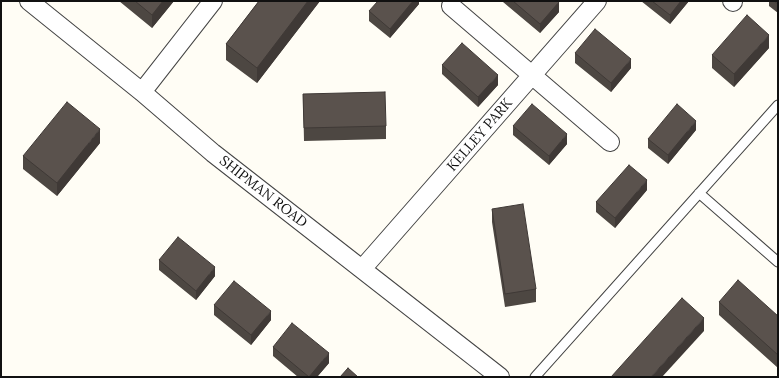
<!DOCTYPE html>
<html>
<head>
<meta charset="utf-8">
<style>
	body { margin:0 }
	#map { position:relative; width:779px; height:378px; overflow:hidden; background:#fffdf5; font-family:Lora,serif }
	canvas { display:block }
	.frame { position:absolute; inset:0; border:2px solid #111; pointer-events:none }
</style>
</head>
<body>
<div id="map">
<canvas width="779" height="378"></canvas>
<div class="frame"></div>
</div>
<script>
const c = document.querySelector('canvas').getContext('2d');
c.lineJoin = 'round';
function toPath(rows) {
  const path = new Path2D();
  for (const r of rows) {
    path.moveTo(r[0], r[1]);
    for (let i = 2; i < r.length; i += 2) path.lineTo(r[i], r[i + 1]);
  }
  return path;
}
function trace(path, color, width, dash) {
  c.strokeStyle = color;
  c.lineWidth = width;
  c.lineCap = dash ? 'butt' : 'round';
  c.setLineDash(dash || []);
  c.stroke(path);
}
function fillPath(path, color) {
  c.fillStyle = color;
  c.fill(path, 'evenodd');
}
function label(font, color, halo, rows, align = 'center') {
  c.font = font + ' Lora,serif';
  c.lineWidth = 4;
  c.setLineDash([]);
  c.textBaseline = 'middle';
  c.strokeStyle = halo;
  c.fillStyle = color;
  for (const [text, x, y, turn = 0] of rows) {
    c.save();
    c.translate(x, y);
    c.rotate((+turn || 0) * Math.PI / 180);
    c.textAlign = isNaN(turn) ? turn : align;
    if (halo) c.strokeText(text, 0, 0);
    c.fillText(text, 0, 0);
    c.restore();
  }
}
const lane = toPath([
	[699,193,778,262],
	[535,377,778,105]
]);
const street = toPath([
	[29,1,142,92,213,153,500,377],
	[732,1,733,2],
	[451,6,610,142],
	[142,92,213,1],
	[362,269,597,1]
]);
trace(lane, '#444', 11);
trace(street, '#444', 20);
trace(lane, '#fff', 9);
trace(street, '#fff', 18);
fillPath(toPath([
	[119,1,174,1,152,28],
	[259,1,320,1,257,83,226,60,226,44],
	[419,1,419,4,390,38,369,21,369,11],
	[503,1,557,1,559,12,540,33,503,2],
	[641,1,689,1,670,24],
	[769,1,778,1,778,13,769,6],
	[769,48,734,87,712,68,712,55],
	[575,53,631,68,611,92,575,63],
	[442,65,498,85,478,107,442,74],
	[303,94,386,126,386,139,304,141],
	[513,126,567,144,549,165,513,135],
	[696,130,668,164,648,148,648,139],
	[100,143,57,196,23,169,23,156],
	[647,190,615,228,596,212,596,202],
	[492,209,536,289,536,302,505,307,492,222],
	[159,260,215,276,196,300,159,270],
	[719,302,778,316,778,368,719,315],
	[214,305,271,320,251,345,214,315],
	[273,347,329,363,317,377,298,377,273,356]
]), '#4d4742');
fillPath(toPath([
	[163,1,174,1,152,28,152,15],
	[308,1,320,1,257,83,257,68],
	[413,1,419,1,419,4,390,38,390,29],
	[681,1,689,1,670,24,670,15],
	[559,2,559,12,540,33,540,24],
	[769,35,769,48,734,87,734,74],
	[631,59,631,68,611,92,611,83],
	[498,75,498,85,478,107,478,97],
	[696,121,696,130,668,164,668,155],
	[100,129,100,143,57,196,57,183],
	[567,134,567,144,549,165,549,156],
	[647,180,647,190,615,228,615,218],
	[215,267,215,276,196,300,196,291],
	[271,311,271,320,251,345,251,335],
	[704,318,704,331,662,377,651,377],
	[329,353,329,363,317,377,309,377]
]), '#3f3936');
const building = toPath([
	[135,1,163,1,152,15,135,1],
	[259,1,308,1,257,68,226,44,259,1],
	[378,1,413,1,390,29,369,11,378,1],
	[513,1,557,1,559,2,540,24,513,1],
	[652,1,681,1,670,15,652,1],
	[774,1,778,1,778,4,774,1],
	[747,15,769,35,734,74,712,55,747,15],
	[595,29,631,59,611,83,575,53,595,29],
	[462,43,498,75,478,97,442,65,462,43],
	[385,92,386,126,304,128,303,94,385,92],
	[67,102,100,129,57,183,23,156,67,102],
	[532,104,567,134,549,156,513,126,532,104],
	[677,104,696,121,668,155,648,139,677,104],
	[629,165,647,180,615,218,596,202,629,165],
	[523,204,536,289,505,294,492,209,523,204],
	[178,237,215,267,196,291,159,260,178,237],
	[738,280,778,316,778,355,719,302,738,280],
	[234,281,271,311,251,335,214,305,234,281],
	[682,298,704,318,651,377,611,377,682,298],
	[292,323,329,353,309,377,273,347,292,323],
	[348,368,358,377,340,377,348,368]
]);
fillPath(building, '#5a524d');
trace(building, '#3f3936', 1);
label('14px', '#111', '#fff', [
	["KELLEY PARK",480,135,-49],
	["SHIPMAN ROAD",263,192,38]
]);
</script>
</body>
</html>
